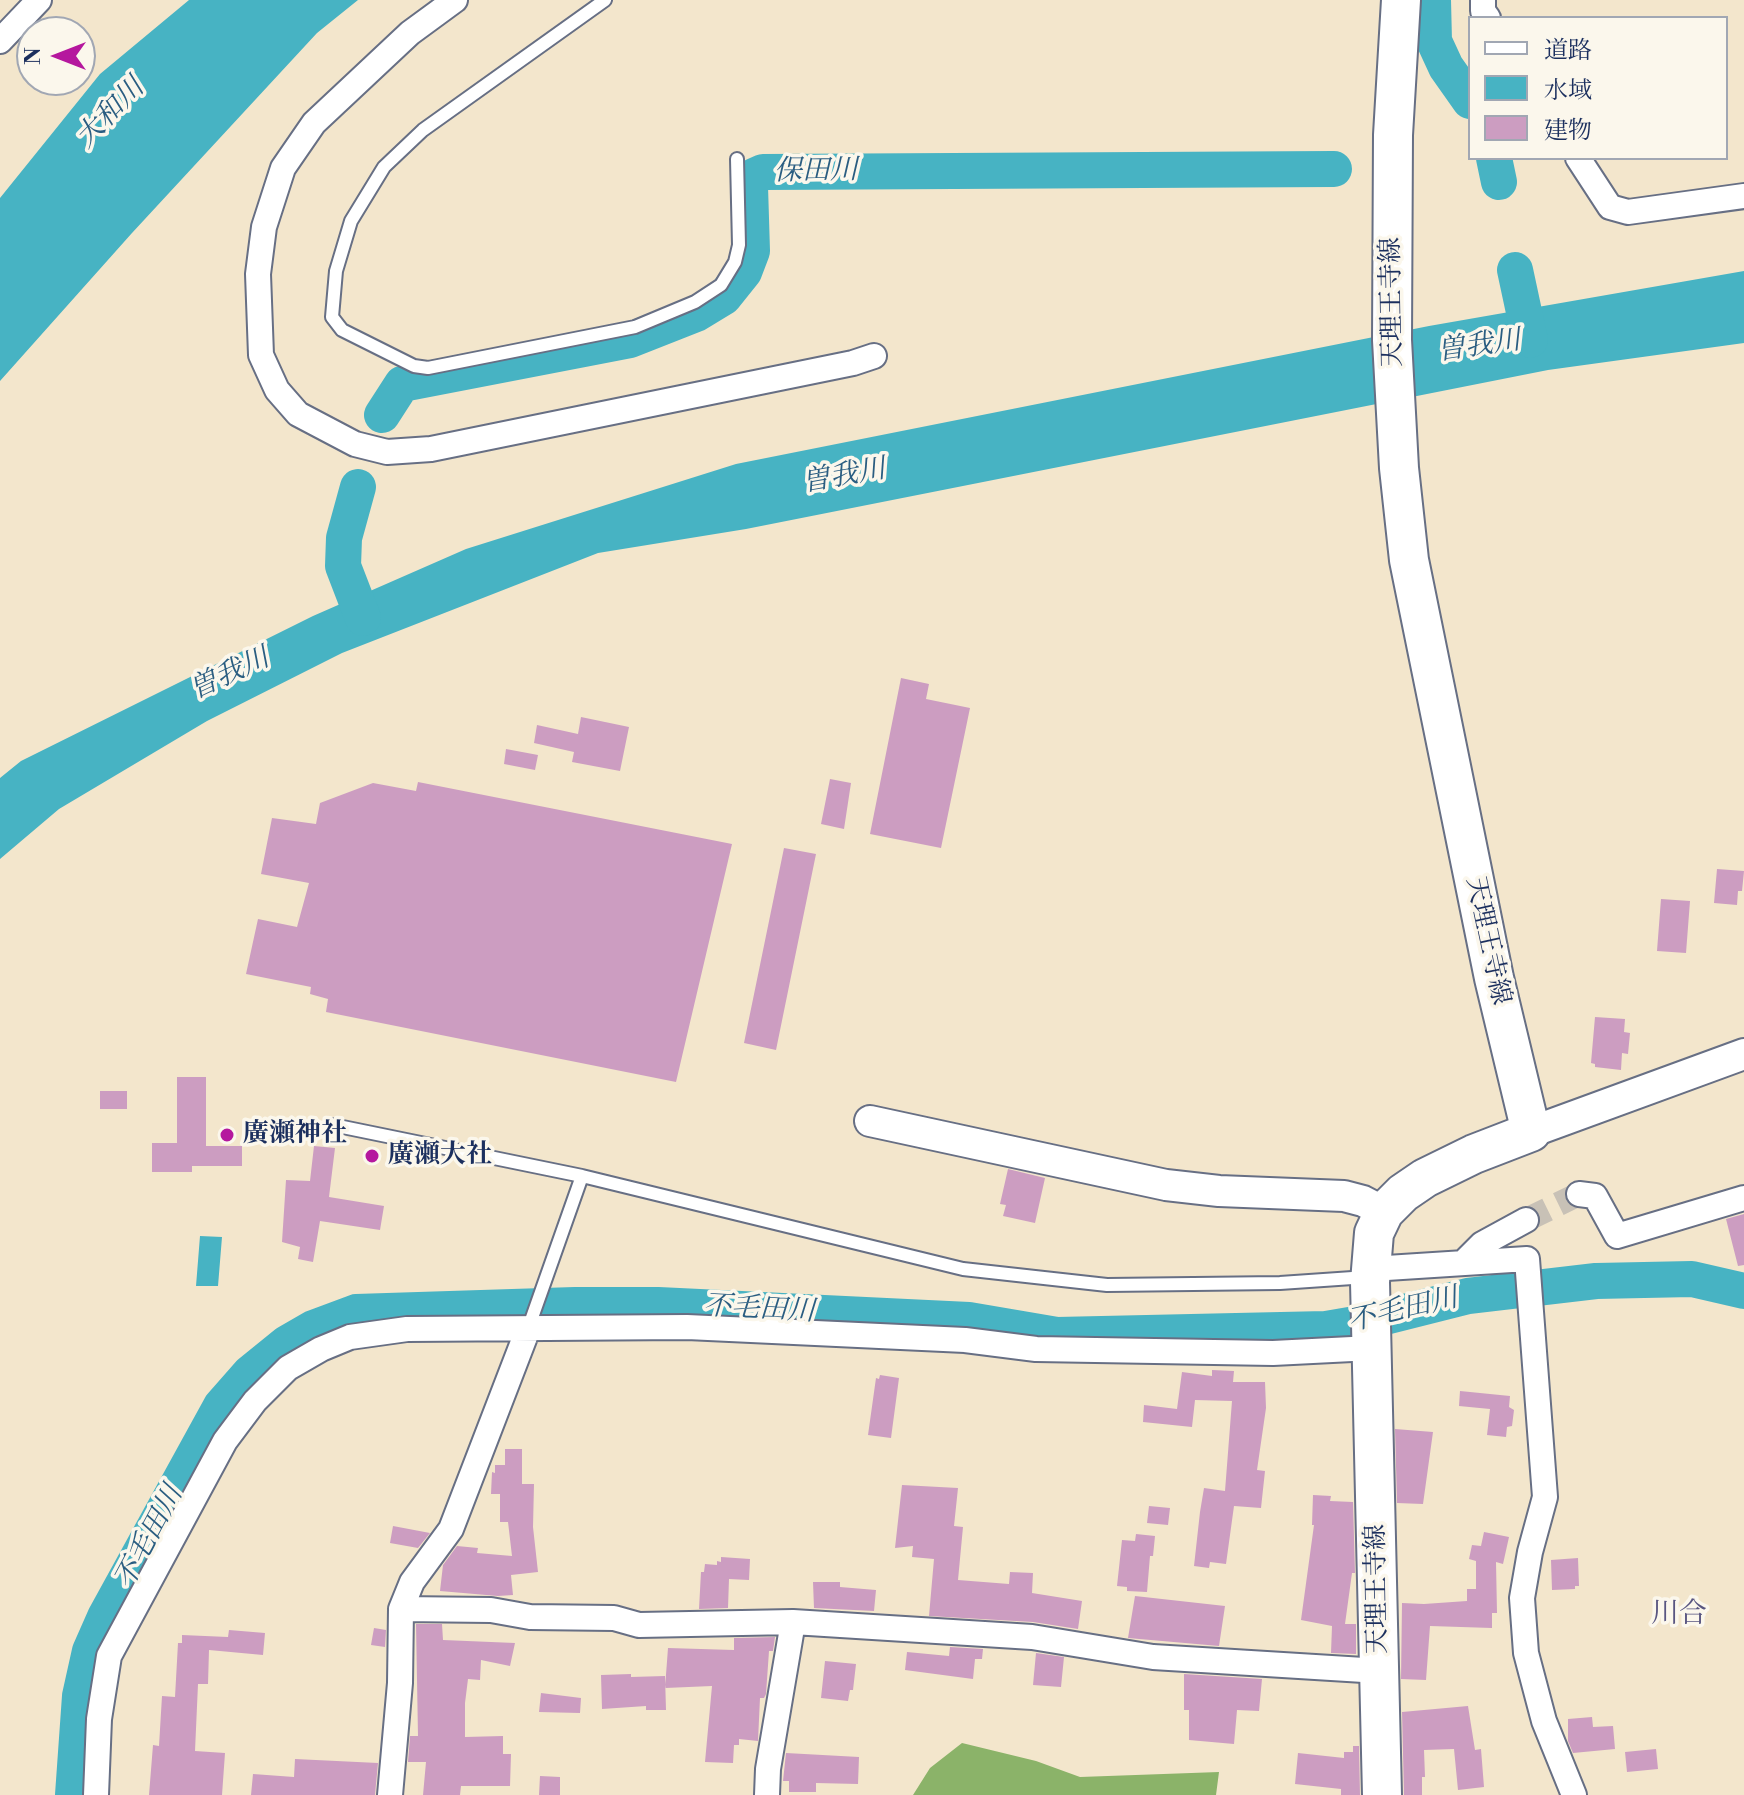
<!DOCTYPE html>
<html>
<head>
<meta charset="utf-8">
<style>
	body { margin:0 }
	#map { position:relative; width:1744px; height:1795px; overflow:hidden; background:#f3e6cc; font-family:"Libre Bodoni","Noto Serif JP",serif }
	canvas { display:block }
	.legend { position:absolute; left:1468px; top:16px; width:260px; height:144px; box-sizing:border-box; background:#fbf7ec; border:2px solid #a1a7b3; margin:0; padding:10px 14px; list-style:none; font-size:24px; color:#1b2f5e }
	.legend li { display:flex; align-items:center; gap:16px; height:40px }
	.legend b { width:40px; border:2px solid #a1a7b3 }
	.north { position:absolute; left:16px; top:16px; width:80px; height:80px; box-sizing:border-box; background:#fbf7ec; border:2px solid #a1a7b3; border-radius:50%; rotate:270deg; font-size:22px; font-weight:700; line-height:32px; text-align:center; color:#1b2f5e }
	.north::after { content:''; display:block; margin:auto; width:28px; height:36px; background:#b5179e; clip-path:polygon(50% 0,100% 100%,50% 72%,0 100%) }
</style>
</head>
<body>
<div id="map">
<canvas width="1744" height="1795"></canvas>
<ul class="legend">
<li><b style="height:10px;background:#fff"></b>道路</li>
<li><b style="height:22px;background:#47b3c3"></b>水域</li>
<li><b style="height:22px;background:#cc9dc1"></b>建物</li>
</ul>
<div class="north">N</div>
</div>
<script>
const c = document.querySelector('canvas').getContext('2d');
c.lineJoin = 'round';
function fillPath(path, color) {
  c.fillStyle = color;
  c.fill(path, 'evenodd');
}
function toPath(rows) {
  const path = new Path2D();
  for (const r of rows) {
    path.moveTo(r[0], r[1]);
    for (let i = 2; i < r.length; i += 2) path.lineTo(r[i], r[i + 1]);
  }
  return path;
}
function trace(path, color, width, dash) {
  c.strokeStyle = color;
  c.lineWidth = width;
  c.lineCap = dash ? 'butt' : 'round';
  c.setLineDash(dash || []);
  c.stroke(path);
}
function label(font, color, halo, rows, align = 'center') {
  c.font = font + ' "Libre Bodoni","Noto Serif JP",serif';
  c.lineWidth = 7;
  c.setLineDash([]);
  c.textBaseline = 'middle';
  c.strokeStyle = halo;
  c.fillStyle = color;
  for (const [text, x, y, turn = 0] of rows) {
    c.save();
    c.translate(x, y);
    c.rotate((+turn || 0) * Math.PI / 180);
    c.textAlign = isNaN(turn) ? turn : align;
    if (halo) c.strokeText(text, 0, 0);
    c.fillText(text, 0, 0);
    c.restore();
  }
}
fillPath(toPath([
	[962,1743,1036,1761,1080,1777,1219,1772,1216,1795,913,1795,930,1768]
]), '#8bb369');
fillPath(toPath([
	[189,0,358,0,317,33,132,233,0,381,0,198,100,74],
	[1744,271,1744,343,1548,370,746,529,598,553,342,653,207,721,59,809,0,859,0,778,21,761,313,616,466,549,736,464,1429,326],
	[200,1236,222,1237,218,1286,196,1286]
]), '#47b3c3');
trace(toPath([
	[1433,0,1434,41,1446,67,1470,101],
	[1494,158,1499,182],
	[1515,270,1530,340],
	[382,415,402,384,630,340,696,314,724,297,744,272,752,251,750,186,754,176,763,172,1334,169],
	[358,487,344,538,343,566,363,618],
	[73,1795,80,1696,90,1651,105,1617,221,1406,250,1373,287,1343,313,1328,356,1312,575,1305,658,1305,969,1320,1057,1335,1326,1329,1361,1323,1468,1296,1596,1281,1692,1279,1744,1291]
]), '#47b3c3', 36);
fillPath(toPath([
	[901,678,929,684,926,699,970,708,941,848,870,834],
	[581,717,629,727,620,771,572,762,574,752,534,743,537,725,578,734],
	[506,749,538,755,535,770,504,764],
	[830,779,851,783,844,829,821,824],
	[418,782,732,844,676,1082,326,1012,328,999,310,994,311,987,246,974,258,919,297,927,309,883,261,874,272,818,316,824,320,803,373,783,416,791],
	[784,848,816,854,776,1050,744,1043],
	[1717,869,1744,871,1742,891,1738,891,1737,905,1714,903],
	[1661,899,1690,901,1686,953,1657,951],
	[1595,1017,1625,1019,1624,1032,1630,1033,1628,1054,1622,1053,1621,1070,1595,1067,1595,1064,1591,1063],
	[177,1077,206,1077,206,1146,242,1146,242,1166,192,1166,192,1172,152,1172,152,1143,177,1143],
	[100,1091,127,1091,127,1109,100,1109],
	[314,1146,335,1148,329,1197,384,1206,380,1230,320,1221,313,1262,298,1259,300,1247,282,1242,286,1180,310,1181],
	[1008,1169,1045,1178,1035,1223,1003,1216,1006,1205,1000,1204],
	[1744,1214,1744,1265,1738,1266,1726,1219],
	[1212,1370,1234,1371,1233,1382,1265,1382,1266,1408,1257,1470,1265,1471,1261,1508,1234,1506,1226,1564,1210,1562,1209,1568,1194,1566,1200,1512,1204,1488,1225,1491,1232,1401,1195,1400,1192,1427,1143,1422,1144,1405,1177,1409,1182,1372,1212,1376],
	[880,1375,899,1378,891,1438,868,1435,876,1378,879,1379],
	[1460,1391,1510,1396,1509,1407,1514,1410,1512,1426,1507,1427,1506,1437,1487,1435,1490,1409,1459,1406],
	[1395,1429,1433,1432,1423,1504,1397,1503],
	[505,1449,522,1449,522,1484,534,1484,533,1527,538,1572,511,1575,513,1595,498,1596,440,1591,443,1565,457,1546,478,1548,477,1553,512,1556,508,1522,500,1522,500,1494,491,1494,492,1472,495,1473,495,1465,505,1465],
	[902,1485,958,1488,954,1526,963,1527,958,1580,1009,1584,1010,1572,1033,1573,1032,1593,1082,1601,1078,1629,1033,1622,929,1616,934,1559,912,1557,913,1546,895,1548],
	[1313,1495,1331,1496,1330,1501,1353,1502,1355,1573,1352,1573,1345,1624,1356,1624,1356,1654,1331,1653,1332,1626,1301,1620,1314,1525,1312,1525],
	[1149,1506,1170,1508,1168,1525,1147,1523],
	[393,1526,430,1533,418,1548,390,1543],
	[1484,1532,1509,1537,1503,1564,1496,1562,1497,1613,1492,1613,1492,1628,1430,1626,1426,1680,1401,1679,1402,1603,1424,1604,1467,1601,1467,1589,1476,1589,1476,1561,1469,1559,1472,1545,1481,1546],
	[1136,1534,1155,1536,1153,1556,1150,1556,1147,1592,1127,1591,1127,1587,1117,1586,1122,1540,1135,1541],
	[721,1557,750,1559,749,1580,729,1579,728,1608,699,1609,701,1572,704,1572,705,1564,717,1565,717,1561,721,1562],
	[1578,1558,1579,1586,1575,1586,1575,1589,1552,1590,1551,1560],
	[813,1582,840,1582,840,1587,876,1590,874,1611,814,1608],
	[1135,1596,1225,1606,1219,1646,1128,1638],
	[416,1624,442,1624,443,1640,515,1643,510,1666,481,1660,480,1680,468,1679,465,1703,465,1737,503,1736,503,1754,511,1754,510,1786,461,1786,460,1795,423,1795,426,1762,408,1762,410,1736,418,1736],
	[374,1628,386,1630,385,1647,371,1645],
	[229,1630,265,1633,263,1655,209,1650,208,1684,198,1684,195,1751,225,1753,222,1795,149,1795,153,1745,159,1746,162,1696,175,1697,178,1643,182,1643,182,1635,228,1637],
	[775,1637,773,1651,769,1651,766,1694,764,1698,760,1698,758,1741,739,1739,739,1745,734,1745,733,1763,705,1762,712,1686,665,1688,668,1648,734,1650,734,1638],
	[950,1647,983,1649,982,1659,975,1659,973,1679,905,1670,907,1652,949,1656],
	[1036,1653,1064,1657,1061,1687,1033,1685],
	[825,1661,856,1664,853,1690,850,1690,848,1701,821,1698],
	[631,1674,631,1677,665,1676,666,1710,646,1710,646,1706,602,1709,601,1675],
	[1184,1674,1262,1679,1259,1711,1237,1710,1234,1744,1189,1740,1189,1710,1184,1710],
	[541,1693,581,1698,580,1713,539,1712],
	[1468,1706,1475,1750,1481,1749,1484,1787,1458,1790,1454,1749,1424,1750,1425,1777,1422,1777,1422,1795,1404,1795,1402,1712],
	[1592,1717,1593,1727,1613,1726,1615,1749,1573,1753,1568,1741,1568,1719],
	[1353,1746,1359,1746,1360,1795,1341,1795,1341,1789,1295,1784,1298,1753,1344,1758,1344,1752,1353,1752],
	[1656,1749,1658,1769,1627,1772,1625,1752],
	[786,1753,859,1757,858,1784,816,1783,816,1792,789,1792,789,1781,783,1781],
	[295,1759,378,1763,375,1795,251,1795,253,1774,294,1777],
	[540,1776,560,1777,560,1795,539,1795]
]), '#cc9dc1');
trace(toPath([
	[1526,1220,1579,1194]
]), '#c8c1b6', 24, [24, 12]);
const service = toPath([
	[605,0,423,130,384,167,351,221,336,271,332,317,342,330,414,366,428,368,635,327,695,302,721,285,735,262,739,245,737,159],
	[333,1125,582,1176,963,1269,1107,1285,1280,1283,1367,1277],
	[528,1329,582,1176]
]);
const minor = toPath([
	[455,0,410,33,314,123,283,168,264,227,258,274,261,355,277,390,298,414,355,444,387,452,431,449,853,363,874,356],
	[1483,0,1483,11,1488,18],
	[0,41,39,0],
	[1578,158,1610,207,1628,212,1744,196],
	[1579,1194,1595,1196,1617,1236,1744,1198],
	[1463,1263,1482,1244,1526,1220],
	[1371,1269,1527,1259,1545,1497,1530,1552,1522,1598,1526,1653,1544,1721,1574,1795],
	[401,1609,491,1610,530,1617,614,1618,639,1625,793,1622,1032,1637,1153,1657,1380,1671],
	[96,1795,99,1719,109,1656,225,1441,255,1401,288,1368,321,1349,350,1337,407,1329,687,1327,965,1340,1036,1349,1273,1353,1372,1348],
	[390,1795,400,1683,401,1609,412,1582,451,1529,528,1329],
	[767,1795,768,1769,793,1622]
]);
const tertiary = toPath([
	[870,1121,1166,1185,1219,1191,1344,1196,1363,1201,1384,1212],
	[1531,1132,1744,1054]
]);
const primary = toPath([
	[1382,1795,1370,1282,1374,1233,1384,1212,1403,1193,1425,1178,1474,1154,1531,1132,1494,978,1409,560,1399,468,1392,340,1393,135,1401,0]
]);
trace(service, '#676f84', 16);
trace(minor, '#676f84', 28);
trace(tertiary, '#676f84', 34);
trace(primary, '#676f84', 42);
trace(service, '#fff', 12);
trace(minor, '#fff', 24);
trace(tertiary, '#fff', 30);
trace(primary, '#fff', 38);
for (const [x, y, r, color] of [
	[227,1135,8,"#b5179e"],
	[372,1156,8,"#b5179e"]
]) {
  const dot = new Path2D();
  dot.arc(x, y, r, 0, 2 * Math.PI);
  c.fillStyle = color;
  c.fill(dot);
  trace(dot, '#fbf7ec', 3);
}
label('26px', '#1b2f5e', '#fbf7ec', [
	["天理王寺線",1393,302,-91],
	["天理王寺線",1487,941,78],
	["天理王寺線",1378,1589,-91]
]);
label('bold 26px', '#1b2f5e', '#fbf7ec', [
	["廣瀬神社",243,1135],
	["廣瀬大社",388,1156]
], 'left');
label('italic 28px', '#2a5d81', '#fbf7ec', [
	["大和川",111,114,-46],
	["保田川",816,172,-1],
	["曽我川",1479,347,-8],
	["曽我川",844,477,-10],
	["曽我川",230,675,-25],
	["不毛田川",759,1310,3],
	["不毛田川",1403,1311,-13],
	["不毛田川",150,1538,-62]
]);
label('28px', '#595681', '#fbf7ec', [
	["川合",1679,1615]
]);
</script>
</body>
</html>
